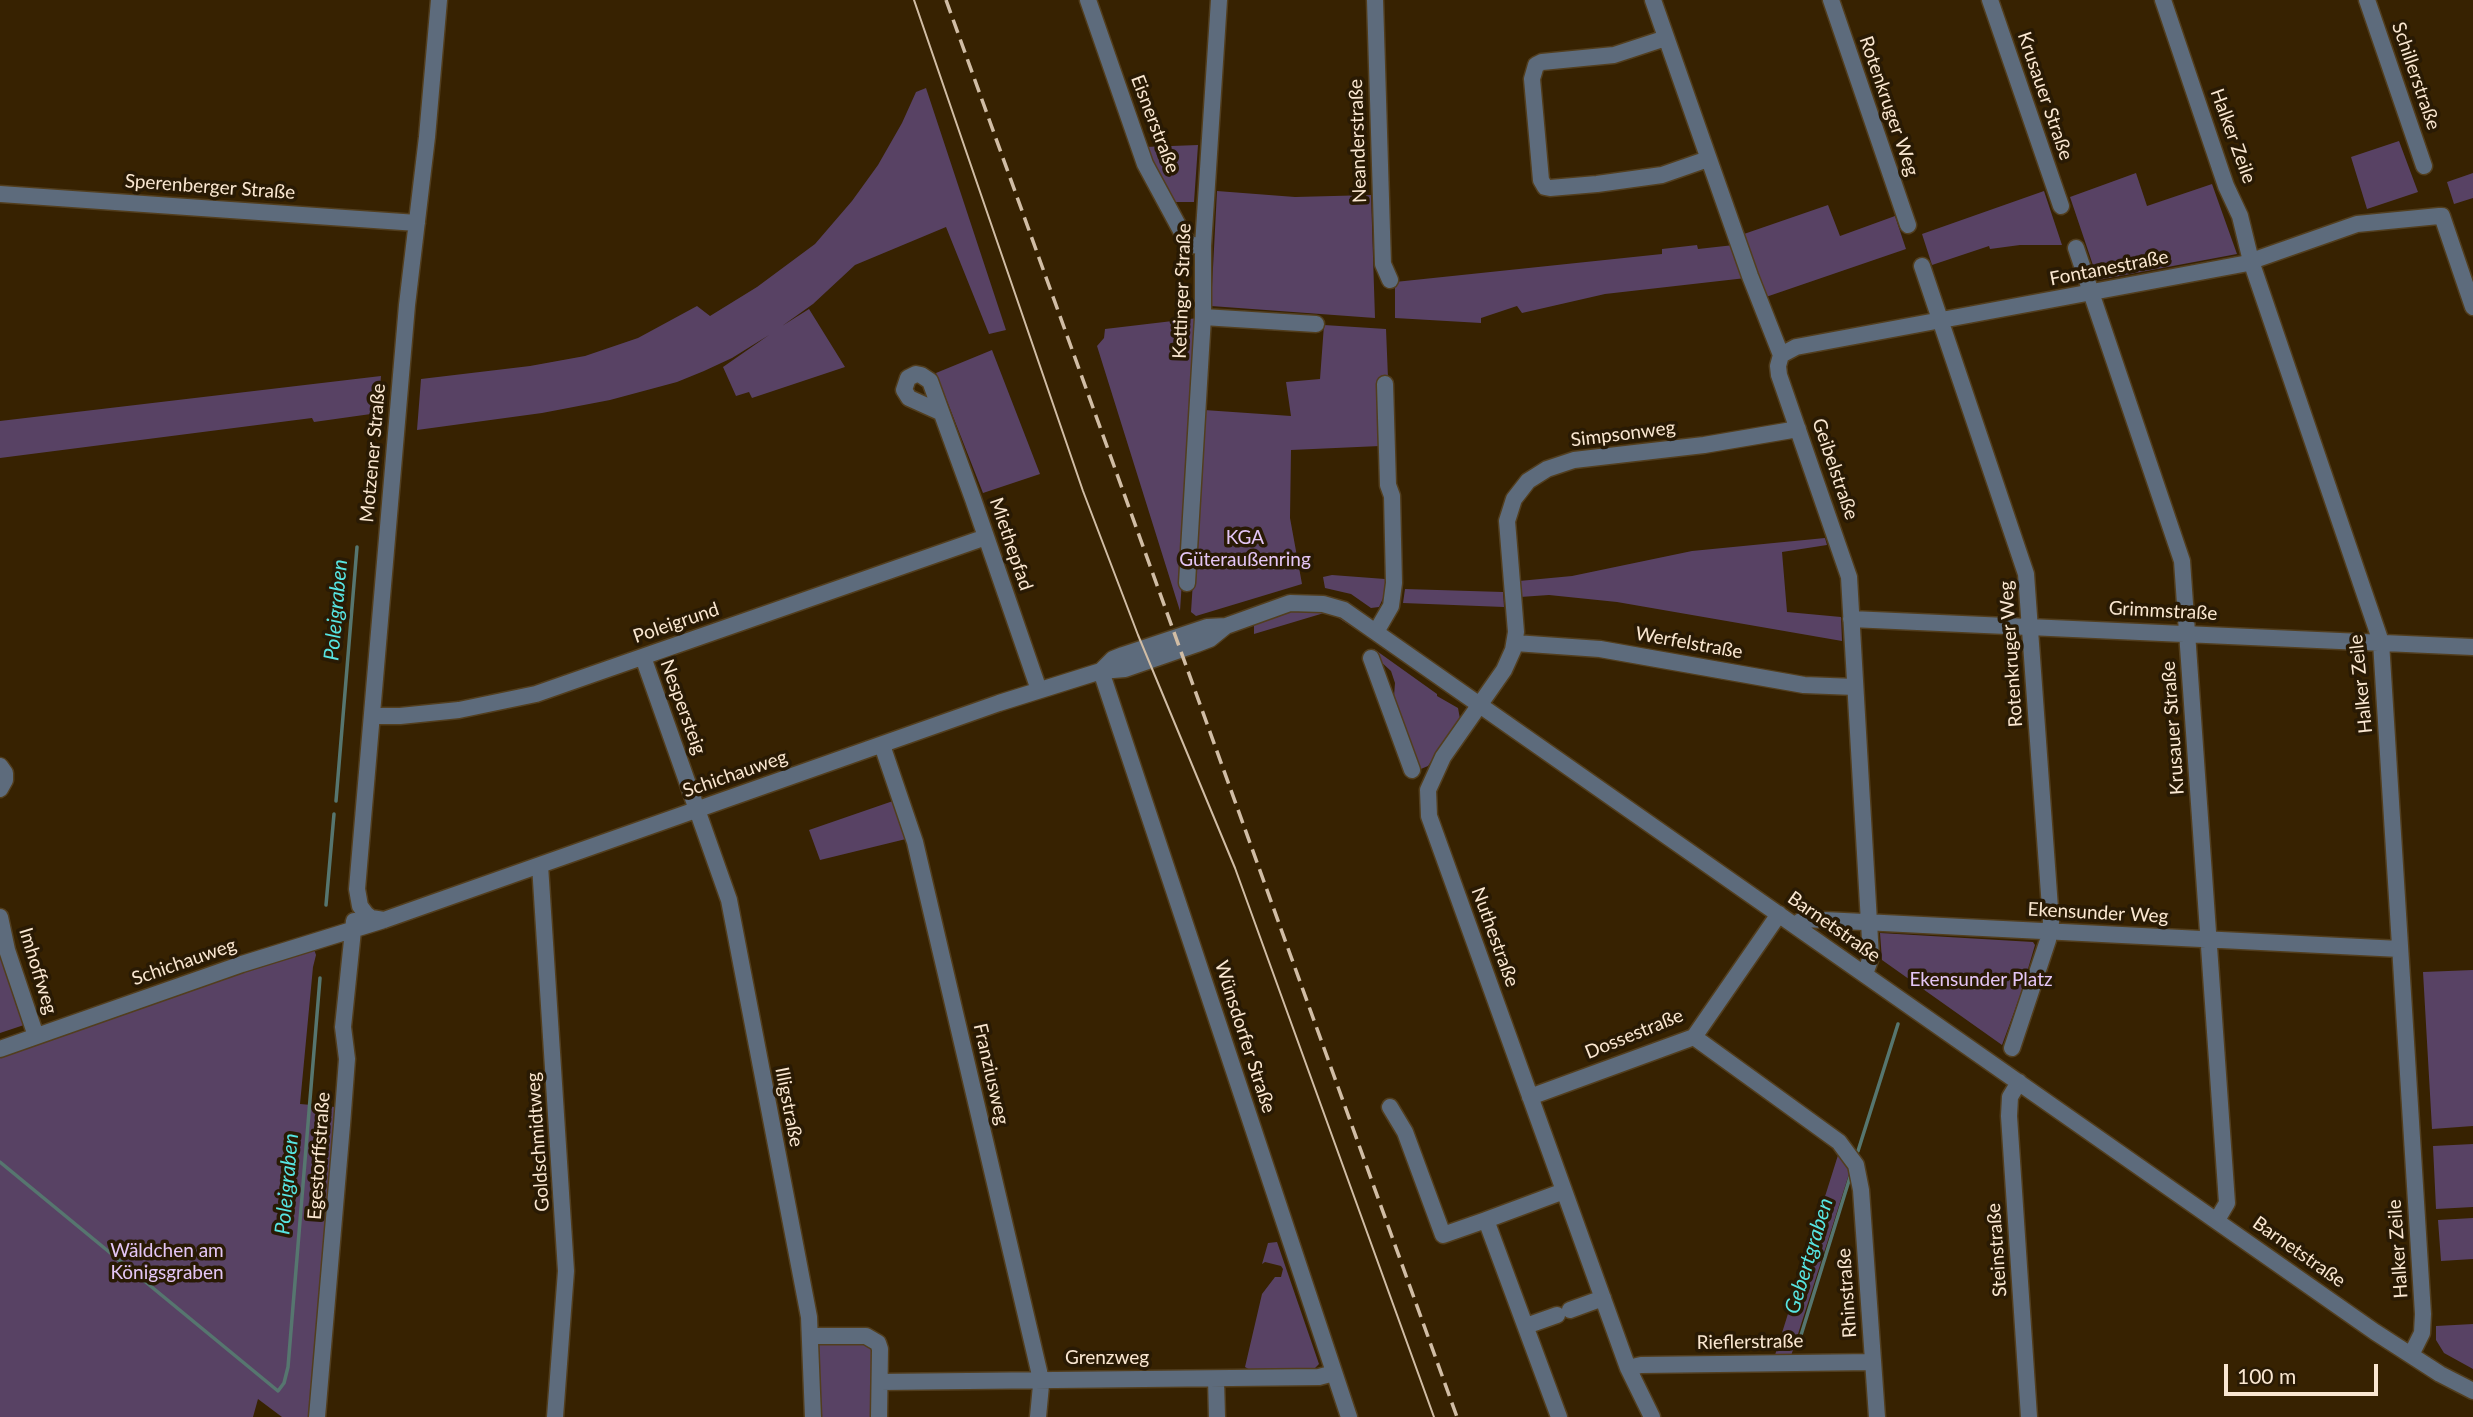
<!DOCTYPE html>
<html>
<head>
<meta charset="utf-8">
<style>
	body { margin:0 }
	#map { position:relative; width:2473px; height:1417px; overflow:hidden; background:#372201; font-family:Lato,sans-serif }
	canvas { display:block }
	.scale { position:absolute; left:2224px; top:1364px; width:154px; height:32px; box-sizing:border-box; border:4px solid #fae7d1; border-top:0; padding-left:9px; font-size:21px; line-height:24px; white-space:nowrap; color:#fae7d1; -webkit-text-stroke:5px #291a04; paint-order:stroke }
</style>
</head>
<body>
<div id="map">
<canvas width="2473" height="1417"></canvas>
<div class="scale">100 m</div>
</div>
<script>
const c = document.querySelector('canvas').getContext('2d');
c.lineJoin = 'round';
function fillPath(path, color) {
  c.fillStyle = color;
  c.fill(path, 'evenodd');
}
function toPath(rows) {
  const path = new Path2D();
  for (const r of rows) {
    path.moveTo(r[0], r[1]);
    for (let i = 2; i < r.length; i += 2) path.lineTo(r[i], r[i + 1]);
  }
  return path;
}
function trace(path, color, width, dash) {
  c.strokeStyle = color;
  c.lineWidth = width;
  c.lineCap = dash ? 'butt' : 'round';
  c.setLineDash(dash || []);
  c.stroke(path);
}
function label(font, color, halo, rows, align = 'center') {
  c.font = font + ' Lato,sans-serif';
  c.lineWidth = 7;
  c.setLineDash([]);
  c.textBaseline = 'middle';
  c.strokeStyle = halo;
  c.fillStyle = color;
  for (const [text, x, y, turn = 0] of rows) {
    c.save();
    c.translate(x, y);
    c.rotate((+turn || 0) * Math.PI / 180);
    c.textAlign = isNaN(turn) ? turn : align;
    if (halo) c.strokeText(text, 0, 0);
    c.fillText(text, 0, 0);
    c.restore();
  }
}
fillPath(toPath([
	[926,88,1006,330,989,334,946,227,855,265,813,304,782,326,809,309,845,367,752,398,749,392,736,396,723,367,769,335,732,358,704,371,677,382,610,400,542,413,417,430,421,379,530,366,585,356,638,338,697,306,710,316,757,287,815,244,852,201,878,165,902,123,916,92],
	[2399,141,2418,192,2367,209,2351,157],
	[1198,145,1194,202,1170,202,1145,147],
	[2136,173,2147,206,2212,184,2237,254,2098,280,2070,197],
	[2473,173,2473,198,2454,204,2447,182],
	[1217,191,1295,197,1371,195,1375,318,1211,306],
	[2044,191,2062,245,2020,245,1990,249,1989,246,1932,265,1922,234],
	[1828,205,1840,236,1895,216,1906,249,1763,298,1741,235],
	[1697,245,1698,249,1734,245,1746,278,1605,294,1522,313,1517,306,1481,318,1481,323,1395,318,1395,282,1662,254,1662,249],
	[1198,318,1198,333,1180,611,1097,346,1104,338,1105,329],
	[1324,325,1386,329,1388,378,1378,379,1380,446,1291,450,1290,518,1302,584,1196,616,1191,612,1204,410,1291,416,1286,382,1320,379],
	[992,350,1040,474,983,493,936,373],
	[381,376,378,413,314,422,312,418,0,458,0,421],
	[1825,538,1827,545,1782,552,1787,612,1841,617,1842,641,1617,602,1549,595,1520,597,1519,581,1572,576,1692,551],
	[1332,575,1385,579,1385,594,1379,607,1371,608,1351,594,1325,588,1323,577],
	[1405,589,1503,592,1504,607,1403,603],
	[1313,609,1342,617,1361,630,1360,632,1337,617,1324,613,1254,634,1254,625,1269,618,1290,611],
	[1370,649,1374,649,1437,694,1437,696,1458,708,1460,719,1428,766,1416,771,1393,710,1395,683,1391,671,1370,652],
	[893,801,906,839,820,860,809,830],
	[1880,933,2033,942,2035,945,2020,996,2002,1045,1882,960],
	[313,946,316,955,313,967,300,1104,335,1107,311,1417,282,1417,258,1399,253,1417,0,1417,0,1055],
	[0,949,24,1025,0,1033],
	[2473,970,2473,1126,2432,1129,2423,972],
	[2473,1144,2473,1207,2436,1209,2433,1146],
	[1839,1152,1850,1171,1791,1356,1775,1355],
	[2473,1218,2473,1259,2441,1261,2438,1220],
	[1277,1242,1319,1364,1313,1370,1252,1371,1245,1367,1262,1294,1275,1277,1281,1277,1283,1269,1281,1266,1265,1262,1262,1264,1268,1243],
	[2473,1324,2473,1369,2444,1353,2436,1340,2436,1326],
	[862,1340,874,1349,874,1417,820,1417,819,1343]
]), '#584264');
trace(toPath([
	[336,801,357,547],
	[326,905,334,814],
	[1858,1151,1898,1024],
	[0,1162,278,1391,284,1383,288,1367,320,978],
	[1797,1348,1851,1174]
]), '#56766f', 3.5);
const minor = toPath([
	[1088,0,1145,164,1186,240,1191,245,1203,246],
	[1375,0,1383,264,1390,280],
	[1653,0,1750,276,1781,355,1778,366,1779,375,1849,577,1871,957,1865,974],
	[1831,0,1908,225],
	[1990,0,2061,206],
	[2163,0,2226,186,2240,216,2251,261,2381,642,2423,1314,2422,1333,2411,1355],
	[2367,0,2424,166],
	[1666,38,1614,55,1542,62,1536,65,1532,79,1541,180,1545,187,1550,188,1597,184,1662,175,1708,159],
	[0,194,417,223],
	[2076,248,2182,561,2227,1203,2217,1220],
	[1922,266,2026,574,2051,922,2048,940,2012,1048],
	[1203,317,1316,324],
	[1781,355,1796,347,2243,264,2357,224,2439,216,2442,216,2473,307],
	[940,412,909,398,904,390,908,378,916,374,921,375,930,381,973,499,1039,690],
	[1187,583,1203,317,1203,246,1219,0],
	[1851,619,2473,647],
	[1376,632,1391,606,1394,583,1392,496,1388,485,1385,384],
	[1515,643,1600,649,1804,685,1855,687],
	[643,657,729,900,809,1317,813,1417],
	[1371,658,1412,770],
	[1101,671,1113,659,1123,655,1207,627,1226,626,1290,603,1323,604,1344,610,2375,1332,2440,1374,2473,1391],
	[1101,671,1349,1417],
	[372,716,400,716,459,710,536,694,986,537],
	[882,745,915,842,1039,1371,1041,1385,1038,1417],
	[0,766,5,773,5,780,0,789],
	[540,865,566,1271,555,1417],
	[0,917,7,950,36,1036],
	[384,920,371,918,366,914,360,906,357,889,407,305,427,137,439,0],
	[1795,925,1804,919,2400,949],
	[1694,1037,1839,1142,1856,1165,1861,1190,1877,1417],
	[0,1049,242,964,384,920,999,703,1101,671,1125,669,1197,644,1210,639,1226,626],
	[2019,1082,2010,1097,2009,1116,2029,1417],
	[1530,1097,1694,1037,1779,914],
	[1390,1107,1405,1132,1443,1235,1486,1220],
	[1570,1310,1603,1298],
	[1526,1326,1557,1315],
	[811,1336,866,1336,878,1343,880,1349,879,1417],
	[1628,1368,1641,1365,1873,1362],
	[1216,1379,1217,1417],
	[880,1382,1319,1377,1334,1373],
	[317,1417,342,1125,347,1059,343,1027,354,921],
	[1559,1417,1486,1220,1564,1191],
	[1652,1417,1628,1368,1429,816,1428,790,1443,757,1504,670,1513,650,1516,632,1507,521,1514,499,1528,481,1547,469,1574,460,1704,445,1798,429]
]);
trace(minor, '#523e1e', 19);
trace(minor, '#5d6b7c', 16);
trace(toPath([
	[914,0,1083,491,1138,635,1235,868,1434,1417]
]), '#d1bda5', 2);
trace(toPath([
	[946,0,1457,1417]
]), '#d1bda5', 3.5, [14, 7]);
label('19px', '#fae7d1', '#291a04', [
	["Schillerstraße",2416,76,71],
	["Krusauer Straße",2045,96,71],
	["Rotenkruger Weg",1889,106,71],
	["Eisnerstraße",1155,124,69],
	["Halker Zeile",2233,136,70],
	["Neanderstraße",1358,141,-92],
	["Sperenberger Straße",210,187,4],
	["Fontanestraße",2109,268,-11],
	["Kettinger Straße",1182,291,-88],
	["Simpsonweg",1623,434,-7],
	["Motzener Straße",373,453,-85],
	["Geibelstraße",1835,469,71],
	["Miethepfad",1011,544,71],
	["Grimmstraße",2163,611,3],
	["Poleigrund",676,623,-19],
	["Werfelstraße",1689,643,10],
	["Rotenkruger Weg",2011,654,-94],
	["Halker Zeile",2361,684,-96],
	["Nespersteig",683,707,70],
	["Krusauer Straße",2173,728,-94],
	["Schichauweg",735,774,-19],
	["Ekensunder Weg",2098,913,3],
	["Barnetstraße",1834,927,35],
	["Nuthestraße",1495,937,70],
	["Schichauweg",184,962,-19],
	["Imhoffweg",38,971,73],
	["Dossestraße",1634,1034,-22],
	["Wünsdorfer Straße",1245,1037,72],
	["Franziusweg",991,1074,77],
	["Illigstraße",789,1107,79],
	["Goldschmidtweg",538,1142,-94],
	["Egestorffstraße",319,1156,-86],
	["Halker Zeile",2398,1249,-94],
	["Steinstraße",1997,1250,-94],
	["Barnetstraße",2299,1252,35],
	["Rhinstraße",1847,1293,-94],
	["Rieflerstraße",1750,1342,-1],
	["Grenzweg",1107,1358]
]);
label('19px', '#e4c6f6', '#291a04', [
	["KGA",1245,538],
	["Güteraußenring",1245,560],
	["Ekensunder Platz",1981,980],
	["Wäldchen am",167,1251],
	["Königsgraben",167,1273]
]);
label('italic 21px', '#57e5e2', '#291a04', [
	["Poleigraben",336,610,-85],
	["Poleigraben",287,1184,-85],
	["Gebertgraben",1809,1256,-73]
]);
</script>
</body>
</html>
